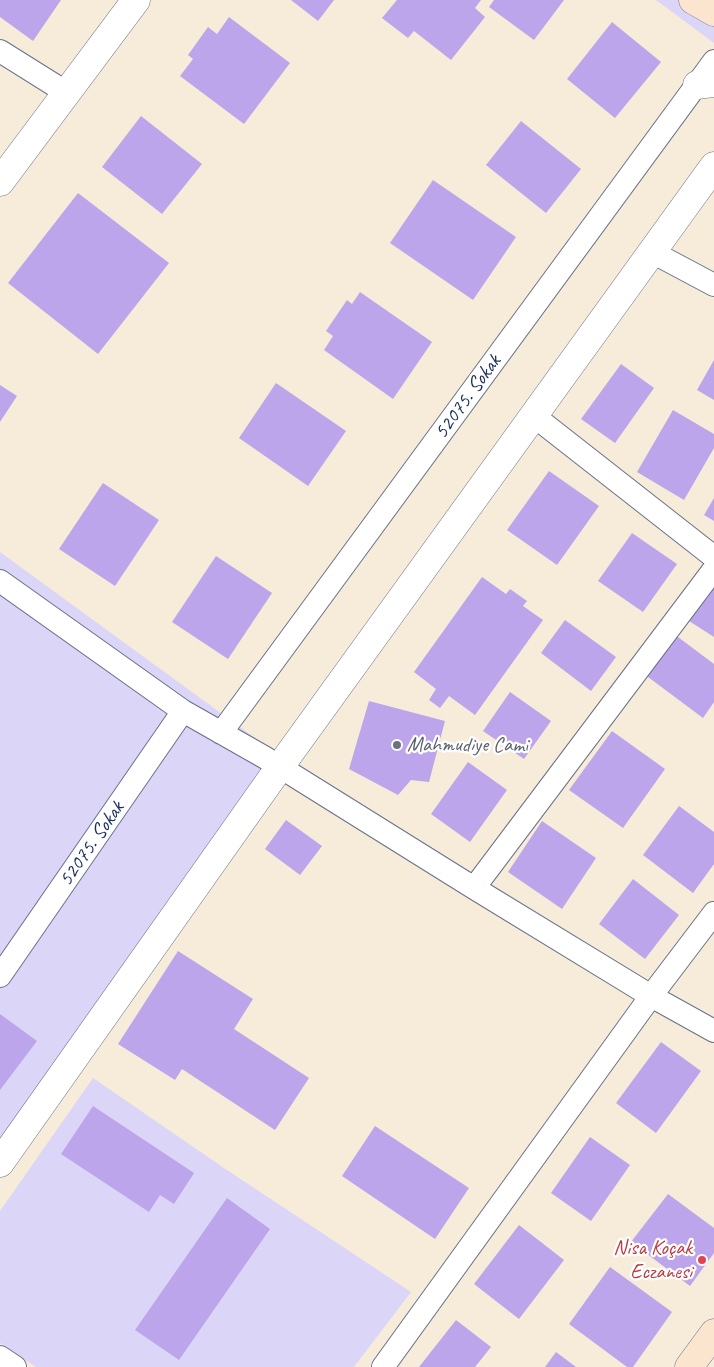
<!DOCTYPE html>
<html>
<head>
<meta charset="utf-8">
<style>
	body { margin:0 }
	canvas { display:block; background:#f6ecd9 }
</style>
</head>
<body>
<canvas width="714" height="1367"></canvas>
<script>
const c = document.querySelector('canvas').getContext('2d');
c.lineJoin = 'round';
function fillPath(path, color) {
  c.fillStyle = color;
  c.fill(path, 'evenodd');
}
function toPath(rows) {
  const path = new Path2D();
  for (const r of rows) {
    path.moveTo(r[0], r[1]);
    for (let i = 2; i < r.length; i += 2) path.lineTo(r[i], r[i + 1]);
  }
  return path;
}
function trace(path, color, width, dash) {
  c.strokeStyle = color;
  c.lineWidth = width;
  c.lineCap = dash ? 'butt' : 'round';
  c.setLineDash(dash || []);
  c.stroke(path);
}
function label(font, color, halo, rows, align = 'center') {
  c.font = font + ' Caveat,sans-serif';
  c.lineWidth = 4.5;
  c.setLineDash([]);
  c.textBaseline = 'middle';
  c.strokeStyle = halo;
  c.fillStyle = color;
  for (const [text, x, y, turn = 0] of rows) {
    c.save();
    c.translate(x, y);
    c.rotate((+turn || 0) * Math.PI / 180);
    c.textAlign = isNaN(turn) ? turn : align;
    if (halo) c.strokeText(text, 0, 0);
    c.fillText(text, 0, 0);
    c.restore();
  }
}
fillPath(toPath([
	[656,0,714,0,714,43],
	[0,552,277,754,0,1165],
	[93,1078,224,1168,411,1292,354,1367,36,1367,0,1343,0,1211]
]), '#dbd6f7');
fillPath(toPath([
	[0,0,61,0,33,41,0,17],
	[291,0,334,0,318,21],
	[397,0,481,0,475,8,485,17,451,60,414,31,408,38,382,18],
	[494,0,564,0,534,40,489,7],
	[229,17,290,63,244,124,180,76,193,59,188,55,208,27,217,34],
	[612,22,661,62,615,118,567,79],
	[141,116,202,164,162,214,102,167],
	[521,121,581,169,546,213,486,165],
	[433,180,516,237,473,300,390,243],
	[78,193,169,263,98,354,8,283],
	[360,292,432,342,393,399,324,350,333,336,326,331,347,300,352,304],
	[714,360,714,400,697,390],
	[621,364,654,388,615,443,581,419],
	[276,383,346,431,308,486,239,438],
	[0,385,17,396,0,422],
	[673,410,714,434,714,448,684,500,637,472],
	[549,471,599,506,557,565,507,530],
	[103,483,159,520,115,586,59,549],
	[714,498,714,521,704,515],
	[632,533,677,564,643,612,598,581],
	[216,556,272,593,228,659,172,622],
	[482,577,506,594,510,589,527,601,523,606,543,620,475,715,449,696,440,708,429,700,436,689,414,672],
	[714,582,714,637,689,621],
	[565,620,616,657,591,691,541,653],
	[674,634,714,664,714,702,703,718,644,674],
	[510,692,551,721,524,759,483,731],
	[369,701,445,721,429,782,411,780,398,795,349,769],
	[612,731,665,769,623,828,569,790],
	[468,762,507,790,470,842,431,814],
	[679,806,714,832,714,864,693,893,643,855],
	[286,820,322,846,300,875,265,849],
	[542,821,596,858,562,909,508,872],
	[633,879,679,915,645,959,599,924],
	[178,951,253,999,234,1029,309,1078,275,1130,182,1069,175,1080,118,1044],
	[0,1014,37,1041,0,1090],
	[661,1042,701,1071,656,1133,616,1103],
	[93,1106,194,1173,174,1204,160,1195,149,1212,61,1154],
	[375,1126,469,1188,435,1239,342,1176],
	[590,1137,630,1165,591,1221,551,1193],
	[668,1194,714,1228,714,1253,690,1286,631,1242],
	[227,1198,270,1229,179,1360,135,1330],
	[519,1225,564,1260,519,1319,474,1284],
	[610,1267,672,1312,633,1367,627,1367,569,1324],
	[456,1320,491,1347,475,1367,419,1367],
	[556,1352,576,1367,545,1367]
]), '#bca5eb');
const minor = toPath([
	[0,51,67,93],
	[652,252,714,285],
	[534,416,714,557],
	[0,581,183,711,264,757,474,888,651,996,714,1031],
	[221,733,714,61],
	[474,888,714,569],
	[0,976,183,711],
	[0,1357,15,1367],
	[383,1367,651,996,714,913]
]);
const tertiary = toPath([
	[697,85,714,83],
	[0,182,136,0],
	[0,1163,279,768,714,166]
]);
const secondary = toPath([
	[693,0,714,12],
	[689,1367,714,1333]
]);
trace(minor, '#687189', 24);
trace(tertiary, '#687189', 29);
trace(secondary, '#687189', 29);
trace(minor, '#fff', 22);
trace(tertiary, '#fff', 28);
trace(secondary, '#fce5cf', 28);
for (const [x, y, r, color] of [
	[397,745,5,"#6b7280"],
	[702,1260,5,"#e0444e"]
]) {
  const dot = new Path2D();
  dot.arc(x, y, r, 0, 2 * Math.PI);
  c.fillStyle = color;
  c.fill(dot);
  trace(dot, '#fff', 2);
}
label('21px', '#1b2f5e', '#fff', [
	["52075. Sokak",468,397,-54],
	["52075. Sokak",92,844,-55]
]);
label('21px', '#5b616d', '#fff', [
	["Mahmudiye Cami",407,745]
], 'left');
label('21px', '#be3a42', '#fff', [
	["Nisa Koçak",692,1248],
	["Eczanesi",692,1272]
], 'right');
</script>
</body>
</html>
